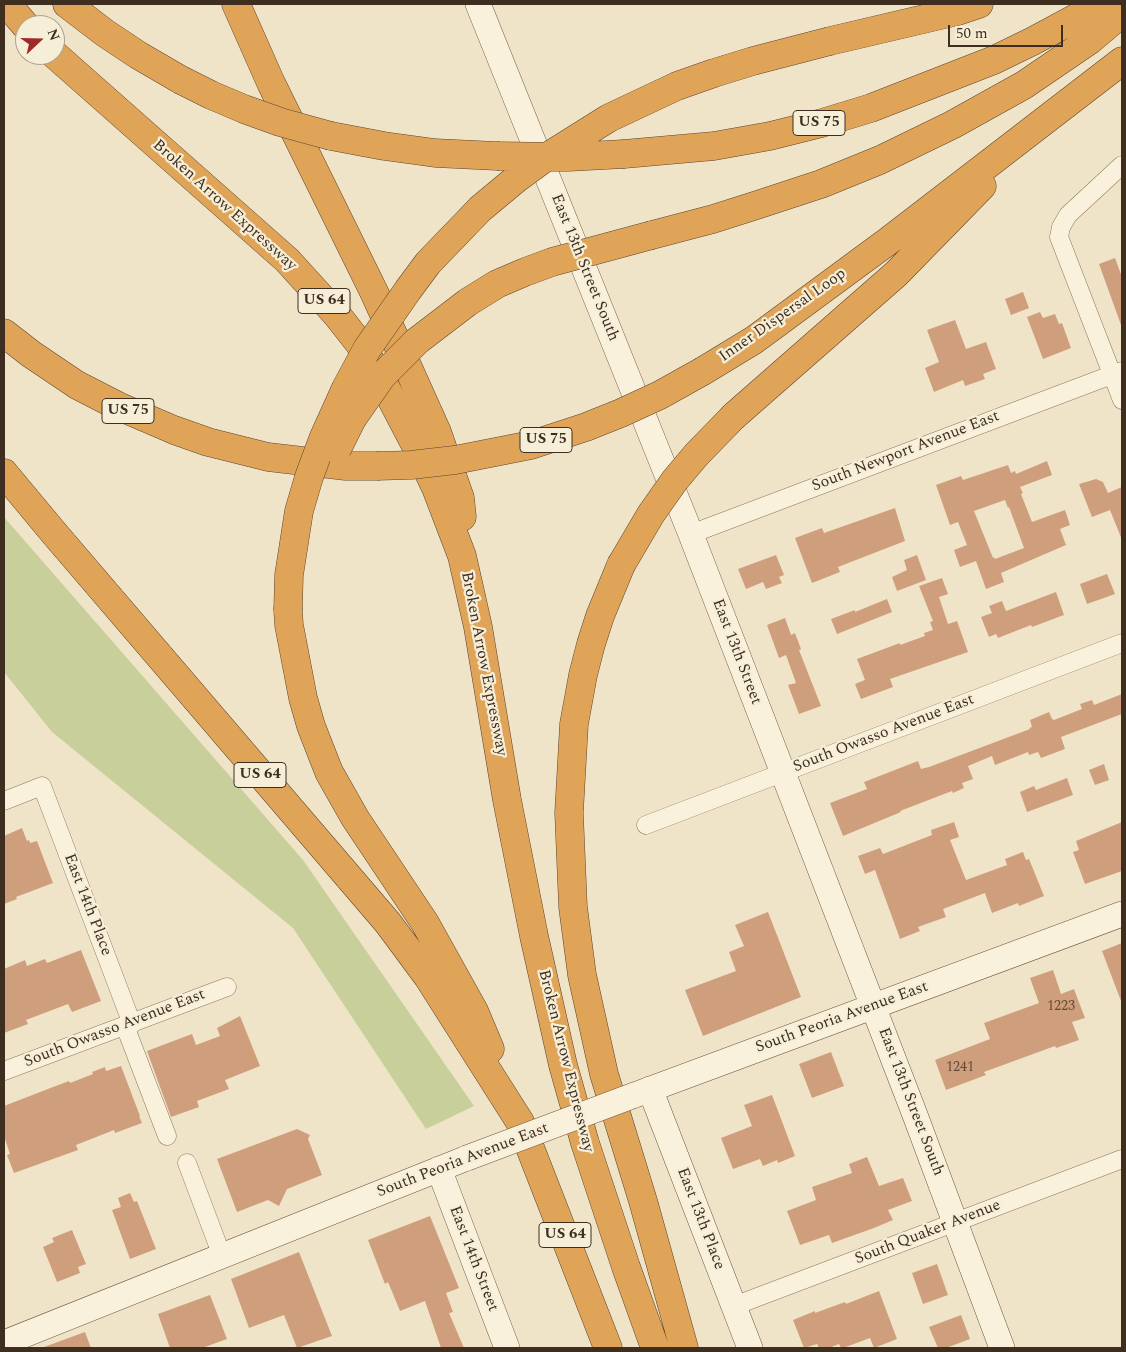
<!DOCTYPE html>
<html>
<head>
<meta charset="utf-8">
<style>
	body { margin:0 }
	#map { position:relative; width:1126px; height:1352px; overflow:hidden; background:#f0e4c8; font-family:Spectral,serif }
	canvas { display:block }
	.frame { position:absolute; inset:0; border:5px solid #3d2e20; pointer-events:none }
	.north { position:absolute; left:15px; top:15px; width:50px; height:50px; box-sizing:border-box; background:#f7eed8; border:1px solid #ada18e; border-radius:50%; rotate:69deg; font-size:14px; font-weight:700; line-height:20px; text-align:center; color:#3d2e20 }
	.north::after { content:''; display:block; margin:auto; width:18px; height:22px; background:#9e2a2b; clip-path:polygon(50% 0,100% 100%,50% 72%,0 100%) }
	.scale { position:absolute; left:948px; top:25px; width:115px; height:22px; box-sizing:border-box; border:2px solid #3d2e20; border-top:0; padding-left:6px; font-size:15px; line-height:18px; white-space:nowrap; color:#3d2e20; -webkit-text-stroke:4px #f7eed8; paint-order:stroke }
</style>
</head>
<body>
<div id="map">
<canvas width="1126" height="1352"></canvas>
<div class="frame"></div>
<div class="north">N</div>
<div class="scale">50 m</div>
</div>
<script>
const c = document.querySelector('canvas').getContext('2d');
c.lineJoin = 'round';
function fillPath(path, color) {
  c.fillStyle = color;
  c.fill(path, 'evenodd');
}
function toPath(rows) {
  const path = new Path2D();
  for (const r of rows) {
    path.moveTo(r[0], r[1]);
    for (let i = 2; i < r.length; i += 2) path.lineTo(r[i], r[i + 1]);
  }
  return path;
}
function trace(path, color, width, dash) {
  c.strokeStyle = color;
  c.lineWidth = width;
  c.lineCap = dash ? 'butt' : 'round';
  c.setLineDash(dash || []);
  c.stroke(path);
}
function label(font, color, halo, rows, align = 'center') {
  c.font = font + ' Spectral,serif';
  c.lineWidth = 4.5;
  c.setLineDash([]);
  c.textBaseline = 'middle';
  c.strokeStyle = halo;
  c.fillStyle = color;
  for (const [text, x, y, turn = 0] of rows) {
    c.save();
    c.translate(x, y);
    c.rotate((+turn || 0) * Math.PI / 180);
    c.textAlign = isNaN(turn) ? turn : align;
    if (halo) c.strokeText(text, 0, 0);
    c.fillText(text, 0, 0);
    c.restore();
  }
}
fillPath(toPath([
	[4,517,303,860,474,1106,426,1129,293,928,52,732,4,672]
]), '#c9cf9b');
fillPath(toPath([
	[1115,258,1122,277,1121,325,1099,264],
	[1023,292,1029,308,1011,315,1005,299],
	[1040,312,1043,318,1055,314,1059,324,1062,323,1071,348,1043,359,1027,317],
	[955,320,966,349,986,342,996,369,983,374,985,379,965,386,963,380,934,392,925,368,939,362,927,330],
	[1047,461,1052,475,1020,487,1023,493,1021,494,1032,522,1065,510,1070,525,1060,529,1066,545,1001,573,1004,582,986,589,976,561,960,567,954,550,967,545,958,522,950,525,936,485,961,476,963,480,1008,465,1011,473,1015,471,1016,474],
	[1005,500,1008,508,1009,507,1024,548,995,559,994,557,993,558,974,511],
	[1096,479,1103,482,1108,493,1122,487,1122,540,1110,510,1092,517,1079,484],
	[895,508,905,541,838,567,840,572,812,583,795,538,822,528,824,533],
	[776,555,784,575,779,577,782,583,766,589,763,582,746,589,738,569],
	[917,555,926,580,897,591,892,577,907,570,904,560],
	[1107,574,1115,594,1087,604,1080,584],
	[942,578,948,594,939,597,948,624,957,621,968,652,890,679,893,687,861,699,855,684,865,680,857,659,900,643,900,645,925,636,924,633,933,630,930,622,933,621,919,586],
	[1056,592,1064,615,1032,627,1031,625,998,638,996,634,989,637,981,617,992,613,989,606,1002,601,1006,611],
	[887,599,892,612,837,634,831,619,855,610,855,612],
	[785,618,791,635,795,633,801,649,799,650,821,706,799,714,788,685,796,683,786,655,779,658,767,625],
	[1122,694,1122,714,1061,737,1065,749,1041,758,1038,752,1029,755,1028,752,995,765,992,756,968,766,973,779,962,783,964,788,953,793,952,791,900,811,901,812,843,836,830,803,867,789,864,782,918,761,921,769,929,767,1030,729,1029,728,1032,727,1030,720,1049,712,1052,719,1054,720,1082,709,1080,704,1092,700,1094,705],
	[1104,764,1109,780,1095,785,1089,770],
	[1067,778,1073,795,1027,812,1020,792,1034,786,1036,790],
	[954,822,959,837,950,840,966,880,1007,865,1005,859,1023,852,1026,860,1029,859,1044,896,1019,906,1018,903,992,913,985,893,943,909,946,917,918,927,920,931,900,939,875,870,865,874,858,856,880,848,883,854,932,835,931,830],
	[1122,822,1122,871,1085,884,1073,852,1079,850,1076,841],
	[22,828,27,841,29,840,30,843,37,841,53,883,16,897,17,899,4,904,4,836],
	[768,912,801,997,703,1036,685,990,736,971,729,952,744,946,735,925],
	[1122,943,1122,1001,1121,1001,1102,951],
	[81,950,101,1001,72,1012,68,1004,26,1020,28,1024,4,1033,4,969,25,960,27,966,45,959,47,963],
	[1053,970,1061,994,1074,989,1077,997,1085,1018,1072,1022,1079,1040,1056,1048,1055,1046,984,1072,986,1075,946,1090,935,1060,990,1039,984,1023,1039,1003,1030,978],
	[240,1016,260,1066,225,1080,229,1089,197,1101,199,1107,171,1117,147,1051,192,1034,196,1045,220,1036,217,1028],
	[831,1052,844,1086,812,1098,799,1064],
	[121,1066,140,1116,139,1116,142,1123,115,1133,114,1130,76,1145,78,1150,14,1173,7,1155,10,1154,4,1136,4,1106,53,1087,69,1081,70,1083,93,1074,92,1072,105,1067,106,1071],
	[772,1095,795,1156,778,1163,777,1160,763,1166,760,1159,733,1169,721,1138,752,1126,744,1105],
	[297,1129,310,1135,308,1139,322,1175,287,1189,279,1206,268,1200,237,1212,217,1159],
	[867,1157,879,1186,903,1178,912,1201,888,1210,893,1220,874,1228,832,1243,829,1235,800,1245,787,1211,816,1200,812,1187,852,1173,849,1164],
	[130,1193,134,1202,137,1201,156,1249,130,1259,112,1210,121,1207,118,1198],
	[430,1216,459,1288,446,1293,453,1312,449,1313,464,1348,441,1348,425,1301,400,1311,388,1282,385,1284,368,1240],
	[72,1230,86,1264,78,1267,80,1273,57,1282,43,1247,54,1242,52,1238],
	[299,1252,332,1336,297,1348,284,1315,249,1328,231,1279],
	[937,1264,948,1295,923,1304,912,1273],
	[879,1291,897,1339,874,1348,870,1338,843,1348,841,1348,839,1344,829,1348,819,1348,817,1344,804,1348,793,1320,815,1311,815,1313,845,1302,846,1304],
	[210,1295,227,1339,202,1348,170,1348,158,1314],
	[961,1315,970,1339,946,1348,938,1348,929,1327],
	[85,1332,91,1348,44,1348,44,1347]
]), '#cf9f7d');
const street = toPath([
	[1122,165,1068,215,1061,227,1059,237,1122,400],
	[691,534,1122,371],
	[4,801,42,786,132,1024],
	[646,825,1122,643],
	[125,1026,167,1136],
	[4,1071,227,987],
	[187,1163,222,1256],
	[734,1306,1122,1159]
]);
const secondary = toPath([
	[478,4,690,532,915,1115,1002,1348],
	[650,1089,750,1348],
	[632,1096,1122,914],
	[439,1169,507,1348],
	[4,1343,467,1158]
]);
const highway = toPath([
	[7,4,25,25],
	[67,4,105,33,138,55,181,80],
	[236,4,271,83,374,292,437,432,460,498,462,517],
	[830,41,958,11,979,4],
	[55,55,287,260,337,315,359,343,379,375,417,448,436,488,462,556,478,627,507,800,534,936,563,1065,585,1143,626,1267,655,1348],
	[331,136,384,146,435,153,497,156],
	[624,154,714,146,770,136,822,123,871,108,994,60,1033,41,1102,4],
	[652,235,713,219,757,205,821,184,880,160,952,125,1024,85,1090,40,1122,13],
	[4,333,31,354,77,385,118,406,174,430,208,442,268,457,346,466,377,466],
	[703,371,754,340,887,242,1122,61],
	[734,416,896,274,982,186],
	[4,473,54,533,388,923,428,977,520,1122,608,1348],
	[621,565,600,616,591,644,583,675,574,724,569,813,573,907,582,975,604,1074,643,1201,684,1348],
	[288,610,289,625,303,698,311,726,329,772,355,818,425,923,474,1011,490,1049]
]);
trace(street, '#8d765c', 19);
trace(secondary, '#6f573f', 26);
trace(highway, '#5b4430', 29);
trace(street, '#faf1dc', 18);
trace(secondary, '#faf1dc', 25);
trace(highway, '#e0a458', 28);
const secondaryBridge = toPath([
	[467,1158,632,1096]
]);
const highwayBridge = toPath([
	[181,80,211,95,244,109,280,122,331,136],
	[497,156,568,157,624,154],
	[337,449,352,419,382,376,417,341,468,302,497,284,525,272,552,262,652,235],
	[377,466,411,465,455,460,531,445,586,427,621,413,660,395,703,371],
	[621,565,651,514,675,480,697,454,734,416],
	[288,610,289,575,299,511,309,477,323,439,346,388,367,349,408,290,428,263,480,209,516,179,542,160,609,118,677,86,714,73,753,61,830,41]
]);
trace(secondaryBridge, '#6f573f', 26, []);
trace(highwayBridge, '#5b4430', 29, []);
trace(secondaryBridge, '#faf1dc', 25);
trace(highwayBridge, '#e0a458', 28);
label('14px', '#624a37', null, [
	["1223",1061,1007],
	["1241",960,1068]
]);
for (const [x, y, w] of [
	[819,123,52],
	[324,301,52],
	[128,411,52],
	[546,440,52],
	[260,775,52],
	[565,1235,52]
]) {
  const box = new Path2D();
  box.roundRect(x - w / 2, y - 12.5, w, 25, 4);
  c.fillStyle = '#f7eed8';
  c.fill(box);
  trace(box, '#3d2e20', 1);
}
label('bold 15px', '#3d2e20', null, [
	["US 75",819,123],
	["US 64",324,301],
	["US 75",128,411],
	["US 75",546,440],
	["US 64",260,775],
	["US 64",565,1235]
]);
label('16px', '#3d2e20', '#f7eed8', [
	["Broken Arrow Expressway",224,206,42],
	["East 13th Street South",584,268,68],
	["Inner Dispersal Loop",783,316,-35],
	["South Newport Avenue East",906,452,-21],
	["East 13th Street",736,652,69],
	["Broken Arrow Expressway",483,664,79],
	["South Owasso Avenue East",884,734,-21],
	["East 14th Place",87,905,69],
	["South Peoria Avenue East",842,1018,-20],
	["South Owasso Avenue East",115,1029,-21],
	["Broken Arrow Expressway",565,1061,76],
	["East 13th Street South",910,1102,69],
	["South Peoria Avenue East",463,1161,-21],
	["East 13th Place",700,1219,69],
	["South Quaker Avenue",928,1233,-21],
	["East 14th Street",473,1259,69]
]);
</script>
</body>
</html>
